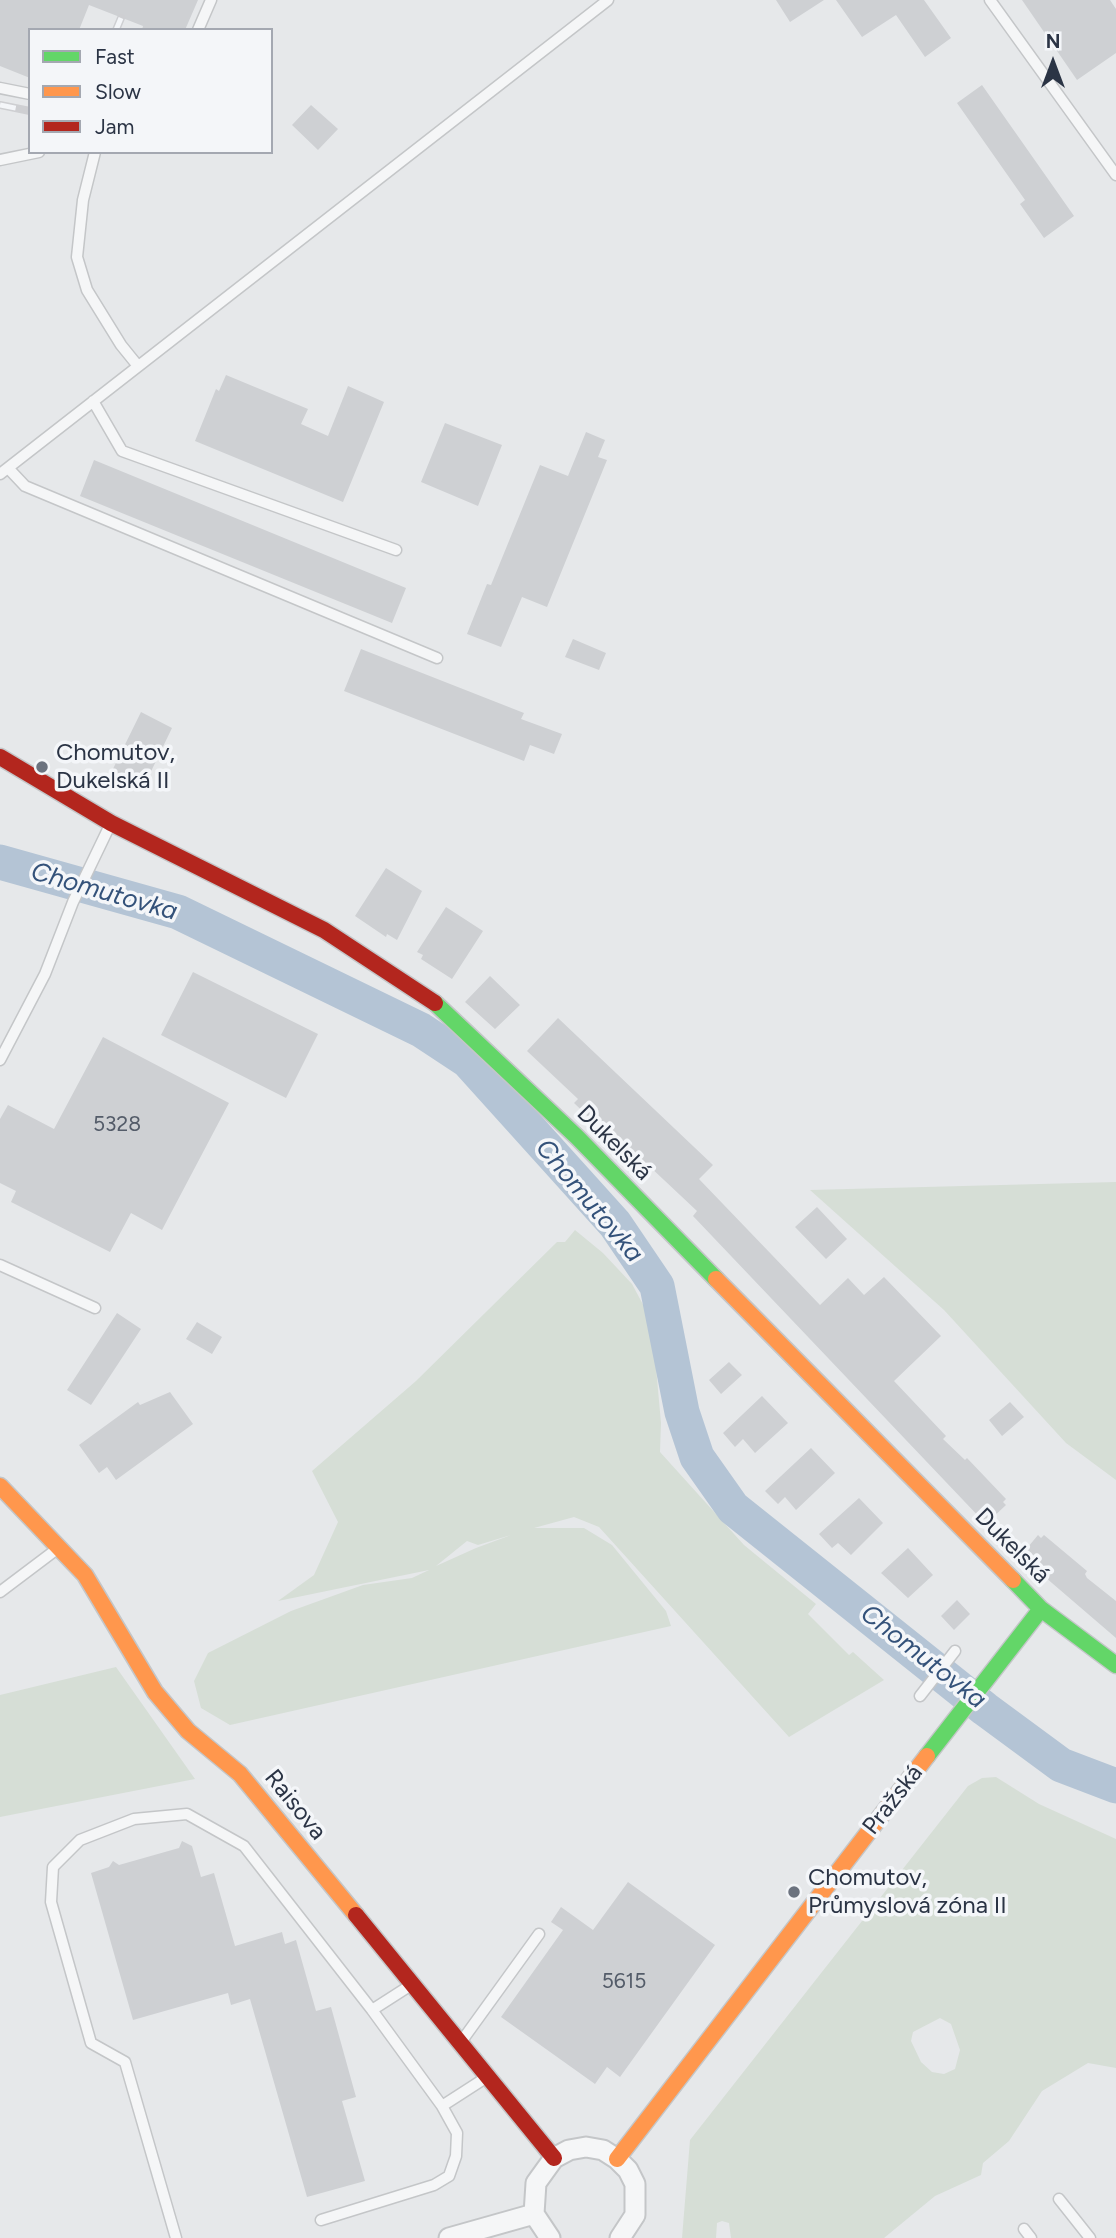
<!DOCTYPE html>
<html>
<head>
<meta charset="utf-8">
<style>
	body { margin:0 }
	#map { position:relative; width:1116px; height:2238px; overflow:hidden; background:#e6e8ea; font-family:Figtree,sans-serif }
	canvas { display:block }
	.legend { position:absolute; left:28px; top:28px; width:245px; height:126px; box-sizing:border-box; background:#f4f6f9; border:2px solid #a4a8b1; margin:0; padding:9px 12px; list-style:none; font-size:21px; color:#2b3445 }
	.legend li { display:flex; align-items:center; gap:14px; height:35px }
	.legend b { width:35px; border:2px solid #a4a8b1 }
	.north { position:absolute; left:1018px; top:28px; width:70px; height:70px; -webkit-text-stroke:5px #f4f6f9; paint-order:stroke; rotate:0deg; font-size:19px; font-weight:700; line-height:28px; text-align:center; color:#2b3445 }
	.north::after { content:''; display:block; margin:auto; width:24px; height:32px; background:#2b3445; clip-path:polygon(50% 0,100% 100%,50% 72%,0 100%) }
</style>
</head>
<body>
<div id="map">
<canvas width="1116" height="2238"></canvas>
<ul class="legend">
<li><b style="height:9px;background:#63d668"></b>Fast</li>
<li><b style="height:9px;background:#ff974d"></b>Slow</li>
<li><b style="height:9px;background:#b3261e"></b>Jam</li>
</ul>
<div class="north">N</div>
</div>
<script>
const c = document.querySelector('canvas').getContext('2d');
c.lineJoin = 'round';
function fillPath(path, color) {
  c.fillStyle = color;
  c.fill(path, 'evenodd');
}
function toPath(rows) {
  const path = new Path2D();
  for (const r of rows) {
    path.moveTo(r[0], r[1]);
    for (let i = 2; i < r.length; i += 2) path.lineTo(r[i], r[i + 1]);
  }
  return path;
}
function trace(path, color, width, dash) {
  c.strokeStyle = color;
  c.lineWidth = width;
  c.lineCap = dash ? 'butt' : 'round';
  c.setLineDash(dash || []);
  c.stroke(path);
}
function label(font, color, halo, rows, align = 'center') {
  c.font = font + ' Figtree,sans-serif';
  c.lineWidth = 7;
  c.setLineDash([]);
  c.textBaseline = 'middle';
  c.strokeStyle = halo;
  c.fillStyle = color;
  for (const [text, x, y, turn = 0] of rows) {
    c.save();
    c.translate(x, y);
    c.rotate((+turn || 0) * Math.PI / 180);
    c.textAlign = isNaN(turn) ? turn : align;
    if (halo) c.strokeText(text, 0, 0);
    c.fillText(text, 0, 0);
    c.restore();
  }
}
fillPath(toPath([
	[1116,1182,1116,1480,1066,1443,944,1310,810,1190],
	[575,1230,603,1253,632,1284,647,1312,653,1334,661,1423,660,1452,744,1545,816,1604,808,1614,849,1655,853,1652,884,1680,789,1737,599,1527,574,1517,534,1528,584,1528,612,1545,666,1611,671,1626,230,1725,201,1708,194,1681,208,1653,291,1611,363,1585,412,1578,429,1570,278,1601,314,1575,338,1522,312,1471,416,1381,557,1242,565,1242],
	[511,1535,476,1548,436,1566,467,1541,478,1545],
	[116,1667,195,1779,0,1817,0,1695],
	[996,1777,1039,1804,1116,1839,1116,2068,1088,2063,1042,2091,1009,2141,983,2163,981,2175,935,2196,884,2238,731,2238,729,2223,722,2221,717,2223,716,2238,682,2238,690,2140,968,1786,982,1778],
	[940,2018,951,2024,960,2050,955,2069,944,2074,932,2072,921,2062,911,2041,913,2032]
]), '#d6ded6');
trace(toPath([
	[0,862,178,912,421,1030,468,1061,615,1224,657,1286,682,1412,697,1457,733,1508,985,1709,1061,1765,1116,1786]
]), '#b4c4d5', 35);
fillPath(toPath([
	[0,0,198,0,185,30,142,30,143,26,89,5,79,30,30,30,30,78,0,66],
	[776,0,824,0,790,22],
	[836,0,924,0,951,38,925,57,896,15,862,37],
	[1022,0,1110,0,1116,9,1116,53,1077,80],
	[982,85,1074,216,1044,238,1020,204,1025,200,957,103],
	[311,105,338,129,318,150,292,125],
	[226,375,308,409,301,424,328,436,348,386,384,402,343,502,195,441,216,389,219,391],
	[445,423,502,445,478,506,421,482],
	[586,432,605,440,598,457,607,460,547,607,522,597,501,647,467,634,487,584,491,585,540,465,568,476],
	[94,460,406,588,392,623,80,496],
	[573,639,606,653,599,670,565,657],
	[361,649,524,713,521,719,562,734,554,754,530,745,524,761,344,691],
	[141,712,172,728,142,790,110,775],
	[386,868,422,891,397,940,387,934,386,937,355,916],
	[446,907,483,931,452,979,421,959,423,955,417,952],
	[193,972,318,1034,286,1098,161,1035],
	[490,976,520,1005,495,1029,465,1002],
	[558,1018,713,1165,699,1179,820,1305,848,1278,864,1295,884,1277,941,1336,894,1381,946,1436,943,1439,965,1460,967,1458,1006,1499,1003,1502,1006,1505,989,1521,986,1518,983,1521,693,1216,697,1211,631,1149,627,1154,574,1103,578,1099,527,1051],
	[103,1037,229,1103,162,1230,131,1213,110,1252,11,1202,16,1191,0,1183,0,1119,8,1105,54,1129],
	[817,1207,847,1239,826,1259,795,1227],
	[117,1313,141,1329,91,1405,67,1390],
	[197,1322,222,1337,212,1354,186,1339],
	[729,1362,742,1375,721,1394,709,1380],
	[170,1392,193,1424,116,1480,107,1467,99,1473,79,1445,138,1402,140,1405],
	[762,1396,788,1423,755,1453,743,1439,735,1447,723,1433],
	[1010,1402,1024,1417,1002,1436,989,1420],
	[811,1448,835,1473,796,1510,785,1497,778,1504,765,1491],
	[859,1498,883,1523,851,1555,838,1543,832,1548,819,1534],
	[1038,1535,1041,1538,1044,1535,1087,1571,1085,1574,1087,1578,1116,1601,1116,1638,1024,1559,1026,1556,1023,1553],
	[908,1548,933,1575,908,1598,881,1573],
	[957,1600,970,1614,954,1630,941,1616],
	[182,1841,192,1846,201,1877,214,1873,235,1946,282,1932,285,1944,296,1940,316,2011,331,2007,356,2097,342,2101,365,2181,307,2197,250,1999,231,2005,228,1993,133,2020,91,1873,109,1867,113,1861,119,1865,179,1848],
	[628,1882,715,1945,620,2077,607,2067,595,2084,501,2017,563,1930,551,1922,561,1907,593,1930]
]), '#ced0d3');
const lane = toPath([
	[990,0,1116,175],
	[198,30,211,0],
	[0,88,30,94],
	[95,152,83,200,77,257,87,290,121,345,138,366],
	[0,160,39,152],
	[93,401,122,451,396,550],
	[8,468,25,486,437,658],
	[0,474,608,0],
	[0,1060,45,974,73,902,111,823],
	[0,1265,95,1308],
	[0,1592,57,1549],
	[920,1696,955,1651],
	[372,2010,411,1985],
	[461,2042,539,1934],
	[1059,2199,1090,2238],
	[321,2220,434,2185,449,2176,456,2156,457,2133,442,2106],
	[1024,2229,1031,2238],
	[176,2238,125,2062,91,2043,51,1902,53,1867,80,1840,134,1819,187,1814,244,1846,372,2010,442,2106,487,2077]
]);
const street = toPath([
	[449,2238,534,2214],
	[550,2238,534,2214,536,2183,554,2158,569,2150,586,2147,603,2150,617,2159,628,2170,635,2184,635,2215,620,2238]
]);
const fast = toPath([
	[435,1003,577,1137,716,1279],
	[1013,1580,1041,1609,1116,1665],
	[927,1756,1041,1609]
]);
const slow = toPath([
	[716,1279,1013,1580],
	[0,1486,85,1575,155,1692,188,1731,240,1774,356,1915],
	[617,2159,927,1756]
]);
const jam = toPath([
	[0,757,111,823,324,930,435,1003],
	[356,1915,554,2158]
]);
trace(lane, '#c4c6c8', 13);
trace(street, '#c4c6c8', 23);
trace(fast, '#c4c6c8', 19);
trace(slow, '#c4c6c8', 19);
trace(jam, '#c4c6c8', 19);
trace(lane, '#f5f6f7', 10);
trace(street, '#f5f6f7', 19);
trace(fast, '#63d668', 16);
trace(slow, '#ff974d', 16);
trace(jam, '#b3261e', 16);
const rail = toPath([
	[116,30,121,18],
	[0,105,30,111]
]);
trace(rail, '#cecfd2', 8);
trace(rail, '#f4f6f9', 5, [16]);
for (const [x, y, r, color] of [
	[42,767,7,"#6c737f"],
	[794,1892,7,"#6c737f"]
]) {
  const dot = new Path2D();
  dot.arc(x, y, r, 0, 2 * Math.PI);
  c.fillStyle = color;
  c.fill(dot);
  trace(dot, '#f4f6f9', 2.5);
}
label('21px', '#545c69', null, [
	["5328",117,1125],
	["5615",624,1982]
]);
label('24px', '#2b3445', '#f4f6f9', [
	["Chomutov,",56,753],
	["Dukelská II",56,781],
	["Chomutov,",808,1878],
	["Průmyslová zóna II",808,1906]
], 'left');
label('24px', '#2b3445', '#f4f6f9', [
	["Dukelská",614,1143,45],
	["Dukelská",1012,1546,45],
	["Pražská",893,1800,-52],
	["Raisova",295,1805,51]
]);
label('italic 26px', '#34527a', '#f4f6f9', [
	["Chomutovka",104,892,16],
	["Chomutovka",589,1201,50],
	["Chomutovka",923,1657,38]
]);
</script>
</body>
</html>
